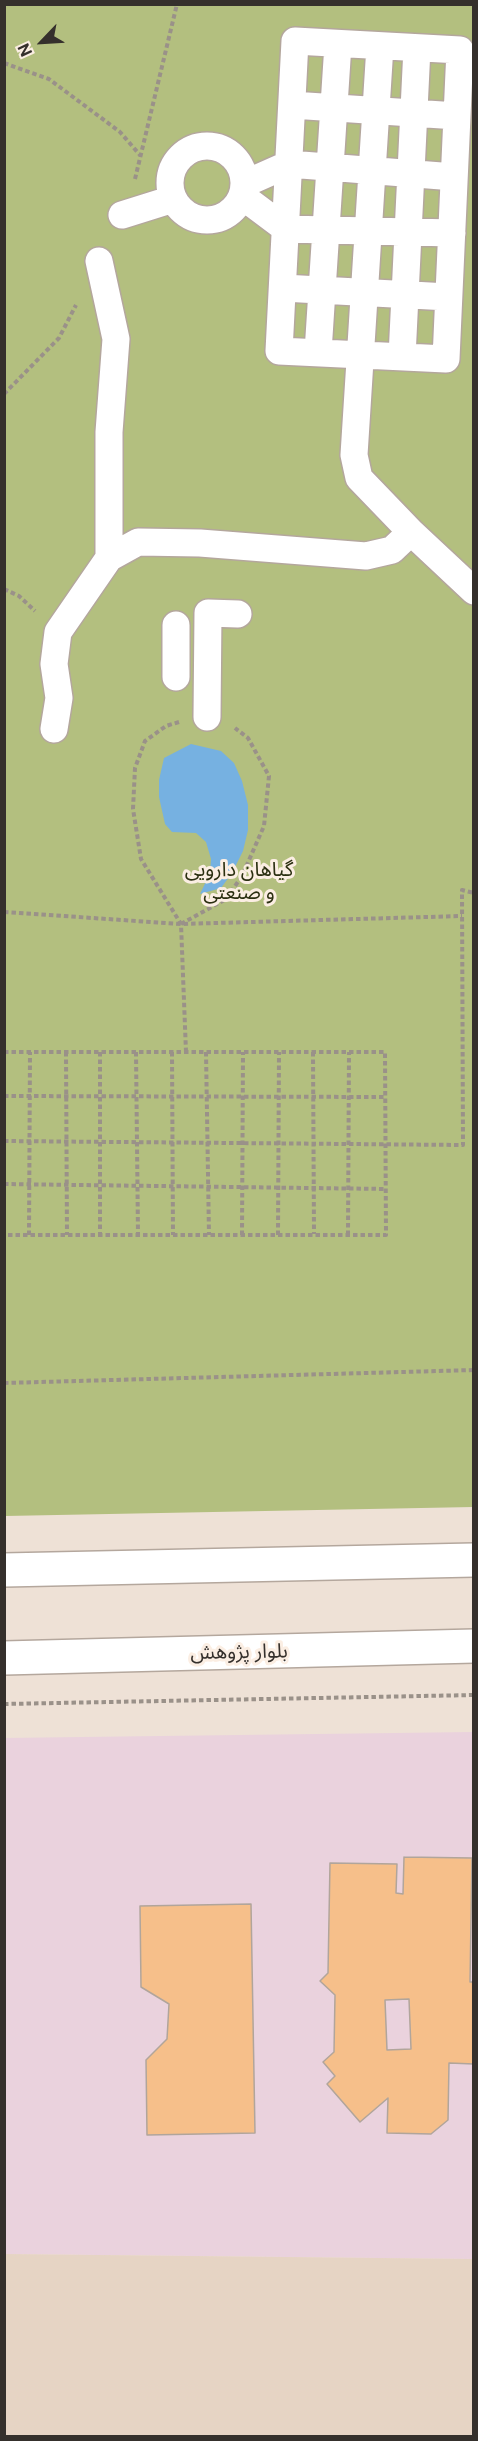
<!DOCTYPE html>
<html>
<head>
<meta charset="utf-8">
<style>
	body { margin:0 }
	#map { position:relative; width:478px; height:2441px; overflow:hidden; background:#eee1d6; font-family:"Public Sans",sans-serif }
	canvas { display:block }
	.frame { position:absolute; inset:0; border:6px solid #35302c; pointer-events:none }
	.north { position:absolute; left:12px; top:12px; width:60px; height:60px; -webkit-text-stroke:4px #fbeee3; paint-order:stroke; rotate:245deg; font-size:16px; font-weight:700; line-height:24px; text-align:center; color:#35302c }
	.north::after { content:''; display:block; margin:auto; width:21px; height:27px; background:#35302c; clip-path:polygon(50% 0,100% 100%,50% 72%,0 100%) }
</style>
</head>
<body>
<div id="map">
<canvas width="478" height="2441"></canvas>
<div class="frame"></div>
<div class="north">N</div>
</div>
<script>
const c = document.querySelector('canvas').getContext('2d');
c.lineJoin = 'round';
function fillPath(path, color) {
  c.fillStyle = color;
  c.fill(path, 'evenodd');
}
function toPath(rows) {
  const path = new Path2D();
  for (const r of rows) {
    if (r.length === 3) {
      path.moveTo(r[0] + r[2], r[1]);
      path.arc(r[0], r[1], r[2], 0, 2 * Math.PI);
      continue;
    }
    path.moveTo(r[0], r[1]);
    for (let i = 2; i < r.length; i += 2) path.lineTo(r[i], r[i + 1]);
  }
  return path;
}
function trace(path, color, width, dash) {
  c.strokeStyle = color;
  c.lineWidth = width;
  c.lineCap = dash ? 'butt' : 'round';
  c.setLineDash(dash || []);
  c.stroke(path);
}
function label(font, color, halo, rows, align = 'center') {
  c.font = font + ' "Public Sans","Noto Sans Arabic",sans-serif';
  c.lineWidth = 6;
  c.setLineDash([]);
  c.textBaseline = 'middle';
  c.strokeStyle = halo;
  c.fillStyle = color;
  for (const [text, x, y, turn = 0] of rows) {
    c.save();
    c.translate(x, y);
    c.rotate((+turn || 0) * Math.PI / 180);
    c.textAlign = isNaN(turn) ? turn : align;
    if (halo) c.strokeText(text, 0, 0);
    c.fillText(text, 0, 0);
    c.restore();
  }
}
fillPath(toPath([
	[473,1732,473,2259,5,2254,4,1738]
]), '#ead2dd');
fillPath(toPath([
	[5,2254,473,2259,473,2436,5,2436]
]), '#e6d4c4');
fillPath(toPath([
	[4,5,473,5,473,1507,5,1516]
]), '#b3bf7f');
fillPath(toPath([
	[191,744,221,751,234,763,242,781,248,805,248,830,243,851,232,873,221,888,200,894,210,873,211,859,206,842,196,833,172,832,165,824,159,797,159,780,164,758]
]), '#76b1e1');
const building = toPath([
	[404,1857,472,1858,470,1982,474,1982,474,2064,449,2063,448,2120,431,2134,387,2133,388,2098,360,2122,327,2084,335,2076,323,2062,334,2052,335,1995,320,1981,328,1973,330,1863,397,1864,396,1893,403,1894,404,1857],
	[409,1999,411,2049,387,2050,385,2000,409,1999],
	[251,1904,255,2133,147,2135,146,2060,167,2039,169,2004,141,1987,140,1906,251,1904]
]);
fillPath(building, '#f6bf8a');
trace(building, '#b1a59b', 1.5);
const street = toPath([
	[295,41,460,50,446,359,279,351,295,41],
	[380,46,354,455,359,478,411,532,474,591],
	[292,105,457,116],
	[207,183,37],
	[244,184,289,164,454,177],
	[242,196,286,229,452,233],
	[122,215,173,199],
	[99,261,116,339,109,432,109,558],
	[283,288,448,297],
	[318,352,338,44],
	[402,357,417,48],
	[176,625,176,677],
	[207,717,208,613,238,614],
	[54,729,59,698,54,664,58,632,109,558,138,542,200,543,366,556,392,550,411,532]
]);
const secondary = toPath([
	[4,1570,474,1560],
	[4,1658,474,1646]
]);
trace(street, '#b4a79d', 30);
trace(secondary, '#b4a79d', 36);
trace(toPath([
	[4,63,49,79,120,132,140,155],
	[135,179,177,4],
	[4,394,59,338,76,305],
	[4,589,19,596,35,611],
	[179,722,166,726,145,741,135,768,133,809,141,859,181,924,186,1052],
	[4,912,181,924,462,916],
	[181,924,226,899,242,876,264,826,269,776,248,738,235,728],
	[4,1052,385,1052,386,1235,4,1235],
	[66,1052,67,1235],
	[100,1052,100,1235],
	[136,1052,138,1235],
	[172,1052,173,1235],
	[206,1052,209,1235],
	[313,1052,314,1234],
	[4,1096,385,1097],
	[4,1141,463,1145,462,890,474,893],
	[4,1184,386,1189],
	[29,1235,30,1052],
	[242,1235,243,1052],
	[278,1235,279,1052],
	[348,1235,349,1052],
	[4,1383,474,1370],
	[4,1704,474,1695]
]), '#9a9189', 4, [4.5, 3]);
trace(street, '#fff', 27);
trace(secondary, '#fff', 33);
label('20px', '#2b2f11', '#fbeee3', [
	["گیاهان دارویی",239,870],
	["و صنعتی",239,893]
]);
label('20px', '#35302c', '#fbeee3', [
	["بلوار پژوهش",239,1652,-1]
]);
</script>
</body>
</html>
